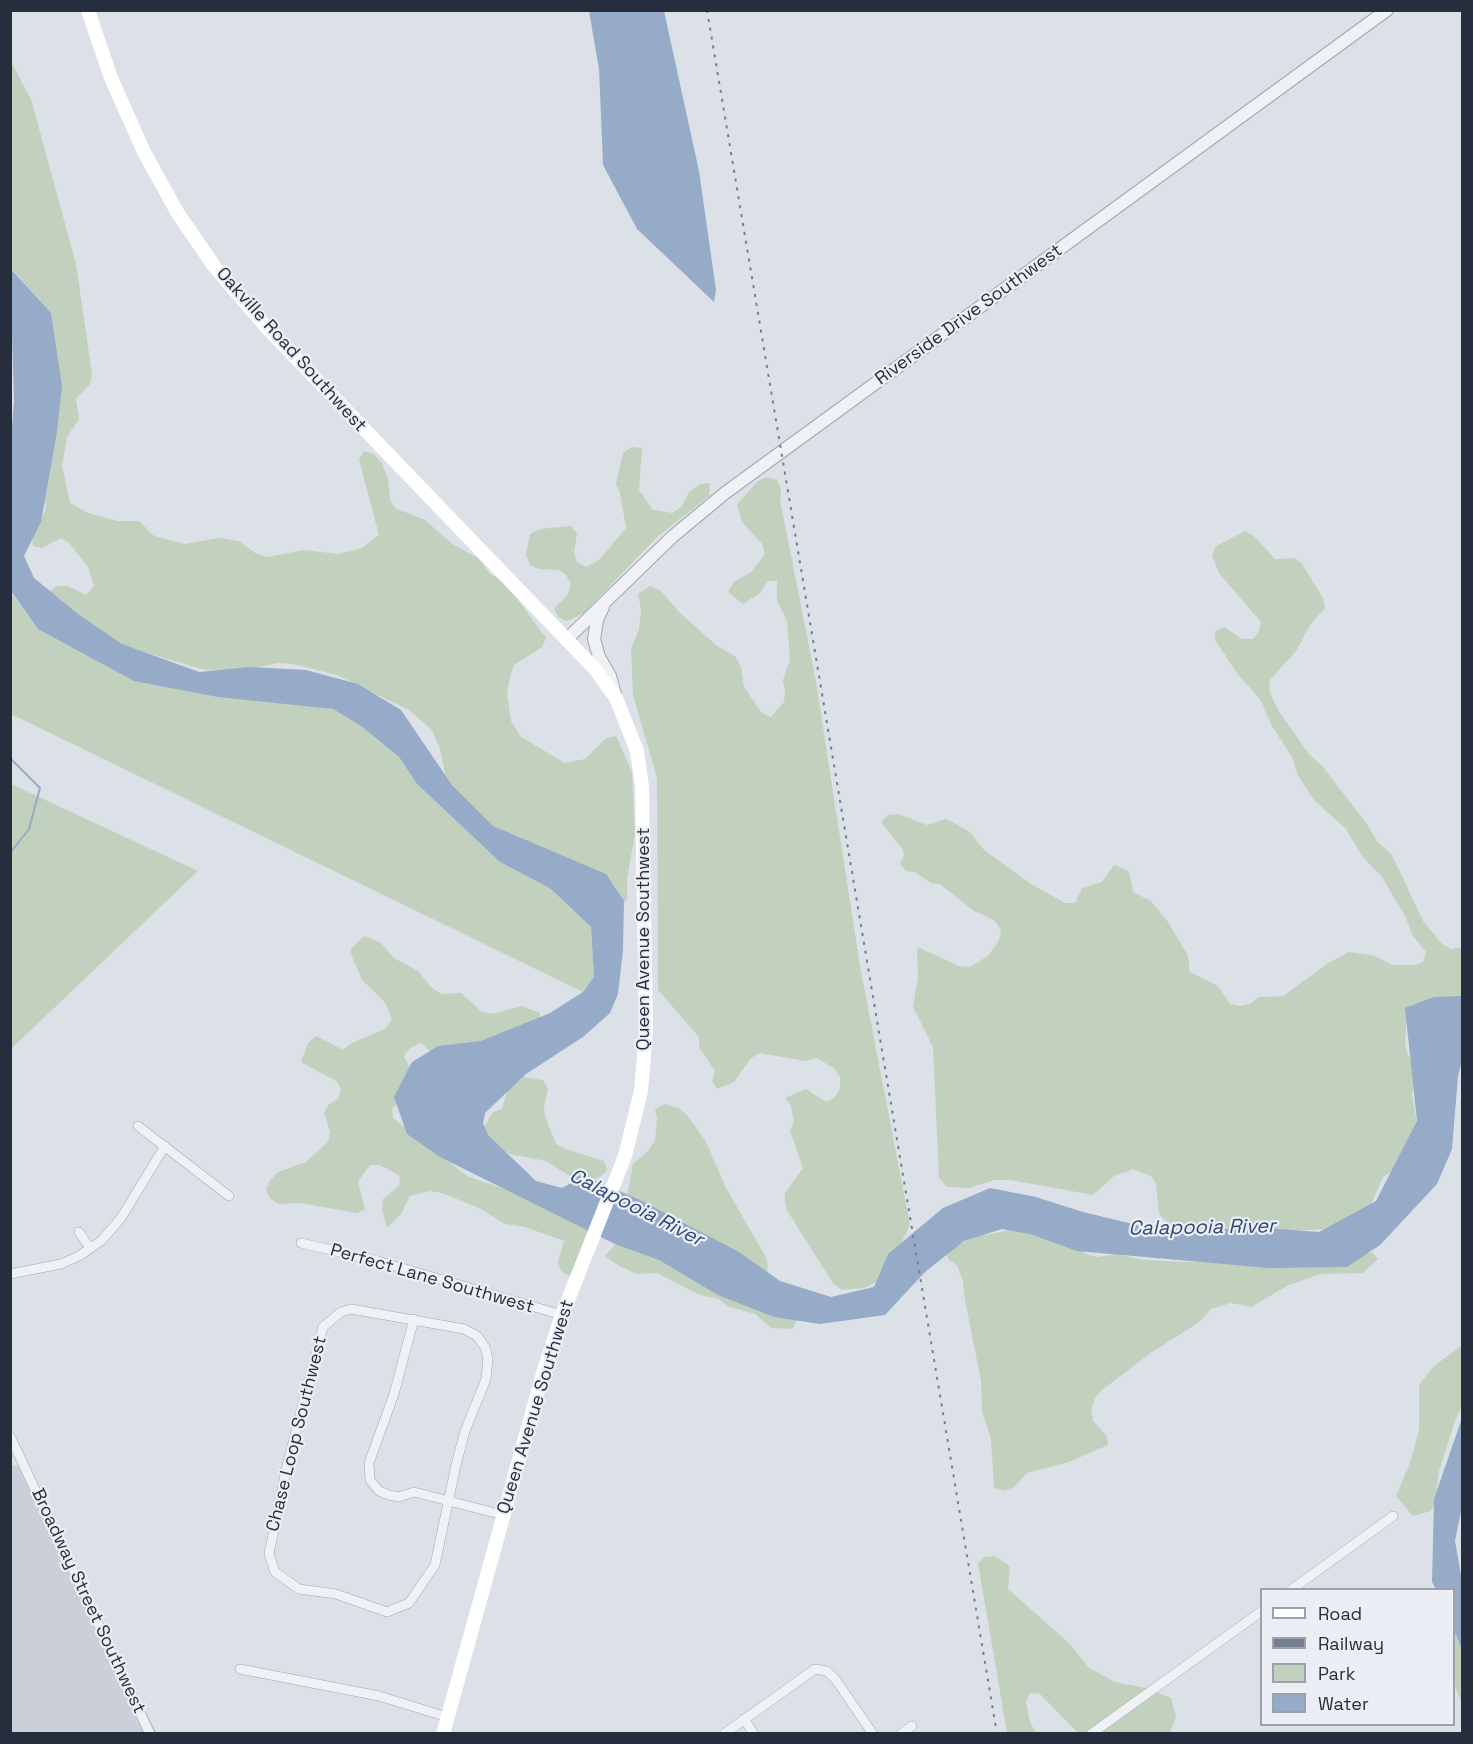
<!DOCTYPE html>
<html>
<head>
<meta charset="utf-8">
<style>
	body { margin:0 }
	#map { position:relative; width:1473px; height:1744px; overflow:hidden; background:#dce0e7; font-family:"Space Grotesk",sans-serif }
	canvas { display:block }
	.frame { position:absolute; inset:0; border:12px solid #262d3d; pointer-events:none }
	.legend { position:absolute; left:1260px; top:1588px; width:195px; height:138px; box-sizing:border-box; background:#ebeff5; border:2px solid #9ca1ab; margin:0; padding:8px 10px; list-style:none; font-size:18px; color:#262d3d }
	.legend li { display:flex; align-items:center; gap:12px; height:30px }
	.legend b { width:30px; border:2px solid #9ca1ab }
</style>
</head>
<body>
<div id="map">
<canvas width="1473" height="1744"></canvas>
<div class="frame"></div>
<ul class="legend">
<li><b style="height:8px;background:#fff"></b>Road</li>
<li><b style="height:8px;background:#757e91"></b>Railway</li>
<li><b style="height:16px;background:#c1d1bd"></b>Park</li>
<li><b style="height:16px;background:#96abc8"></b>Water</li>
</ul>
</div>
<script>
const c = document.querySelector('canvas').getContext('2d');
c.lineJoin = 'round';
function fillPath(path, color) {
  c.fillStyle = color;
  c.fill(path, 'evenodd');
}
function toPath(rows) {
  const path = new Path2D();
  for (const r of rows) {
    path.moveTo(r[0], r[1]);
    for (let i = 2; i < r.length; i += 2) path.lineTo(r[i], r[i + 1]);
  }
  return path;
}
function trace(path, color, width, dash) {
  c.strokeStyle = color;
  c.lineWidth = width;
  c.lineCap = dash ? 'butt' : 'round';
  c.setLineDash(dash || []);
  c.stroke(path);
}
function label(font, color, halo, rows, align = 'center') {
  c.font = font + ' "Space Grotesk",sans-serif';
  c.lineWidth = 4.5;
  c.setLineDash([]);
  c.textBaseline = 'middle';
  c.strokeStyle = halo;
  c.fillStyle = color;
  for (const [text, x, y, turn = 0] of rows) {
    c.save();
    c.translate(x, y);
    c.rotate((+turn || 0) * Math.PI / 180);
    c.textAlign = isNaN(turn) ? turn : align;
    if (halo) c.strokeText(text, 0, 0);
    c.fillText(text, 0, 0);
    c.restore();
  }
}
fillPath(toPath([
	[18,1465,157,1733,11,1734,10,1466]
]), '#cacfd9');
fillPath(toPath([
	[10,60,31,99,76,264,92,374,90,384,76,399,79,419,67,437,62,465,70,503,88,513,118,521,139,521,154,536,185,544,218,538,239,541,255,553,267,557,304,550,339,554,362,548,379,535,359,460,364,451,374,454,382,463,388,480,390,500,395,508,425,520,452,544,478,558,490,574,505,582,546,638,542,647,514,665,511,674,507,693,511,721,521,737,565,763,585,759,606,738,616,736,632,772,635,834,627,879,627,899,621,907,616,888,603,873,575,867,489,824,446,778,440,749,432,730,409,710,337,675,293,664,277,663,248,670,205,670,120,645,101,638,49,591,57,586,68,586,86,595,94,586,88,567,69,543,61,538,42,548,33,546,32,536,46,509,43,489,51,313,11,268],
	[632,447,642,448,639,490,653,510,673,513,681,507,689,492,700,484,710,483,709,496,656,538,584,613,567,621,558,617,554,609,568,594,571,584,566,575,559,570,539,569,530,565,526,555,530,534,540,529,571,526,577,534,574,553,577,562,586,567,599,560,626,528,620,493,616,484,623,453],
	[767,477,777,480,781,489,780,500,816,682,860,966,910,1225,884,1278,864,1288,842,1290,833,1283,788,1212,785,1203,785,1193,803,1168,790,1131,794,1121,791,1106,785,1098,806,1089,826,1102,835,1097,840,1088,840,1077,834,1068,816,1058,805,1061,760,1053,751,1058,734,1082,717,1089,712,1081,715,1071,699,1047,699,1037,658,990,657,778,633,695,631,648,639,630,641,609,638,594,650,586,660,590,679,612,717,646,735,656,741,667,744,687,762,713,771,717,784,702,785,692,783,680,790,660,787,621,777,601,777,581,768,581,760,593,743,604,728,592,734,582,751,572,765,554,762,544,742,522,737,504,758,481],
	[1245,531,1254,536,1275,559,1294,558,1302,564,1323,598,1325,608,1310,625,1296,651,1270,680,1269,690,1278,710,1308,753,1323,767,1367,824,1377,841,1392,855,1423,921,1442,944,1451,949,1462,947,1462,1000,1433,999,1413,1005,1407,1012,1405,1046,1416,1074,1412,1095,1419,1134,1391,1172,1383,1177,1371,1205,1341,1229,1183,1233,1173,1229,1159,1214,1156,1184,1151,1176,1133,1169,1114,1176,1093,1195,1011,1180,995,1180,969,1188,947,1187,939,1178,933,1047,913,1007,918,977,917,947,959,966,970,967,988,956,999,940,1001,930,994,920,974,911,940,884,931,883,915,872,906,871,900,864,904,855,903,850,881,822,888,815,898,814,927,825,946,819,956,824,970,832,984,850,1031,884,1065,903,1075,903,1082,888,1102,882,1114,865,1129,871,1133,892,1151,901,1168,922,1188,956,1190,972,1218,986,1230,1004,1241,1006,1250,1004,1259,997,1283,996,1330,962,1349,952,1375,956,1392,965,1414,965,1423,962,1426,952,1413,936,1405,916,1382,877,1362,856,1346,829,1314,800,1298,775,1292,757,1272,726,1260,699,1239,676,1215,640,1215,631,1224,627,1242,639,1253,639,1259,631,1261,622,1219,573,1212,555,1216,546],
	[10,591,38,629,284,702,333,709,361,726,399,757,417,784,500,862,551,889,591,927,594,977,583,992,11,714],
	[11,784,198,871,11,1049],
	[364,936,381,943,394,958,418,971,431,987,441,994,461,993,482,1012,492,1014,522,1006,540,1013,540,1022,438,1059,421,1043,410,1048,404,1056,411,1070,408,1097,392,1108,393,1118,467,1176,510,1191,590,1231,576,1268,570,1276,561,1271,558,1262,564,1241,525,1227,505,1224,479,1208,442,1193,430,1191,410,1196,401,1214,387,1228,382,1209,383,1199,399,1186,400,1176,380,1165,370,1165,358,1181,365,1210,356,1213,301,1203,278,1204,270,1198,266,1189,270,1180,278,1172,306,1162,328,1142,330,1132,324,1113,329,1104,338,1099,341,1090,338,1082,301,1062,308,1043,316,1036,343,1050,350,1044,385,1029,392,1020,385,1002,362,980,353,959,350,950],
	[523,1077,543,1080,548,1089,544,1107,545,1116,556,1144,565,1149,604,1161,607,1170,599,1178,579,1182,546,1161,510,1154,493,1145,482,1130,493,1112,502,1109,508,1088],
	[665,1104,678,1108,686,1114,705,1140,726,1188,767,1259,768,1278,797,1320,793,1329,771,1328,755,1314,727,1306,719,1299,700,1295,657,1273,637,1274,619,1266,605,1256,619,1240,633,1164,648,1151,655,1140,657,1118,655,1109],
	[1015,1229,1073,1245,1088,1255,1098,1257,1116,1254,1145,1260,1189,1262,1345,1260,1372,1252,1378,1259,1363,1273,1320,1274,1287,1286,1251,1307,1231,1303,1211,1309,1198,1323,1152,1352,1102,1390,1095,1398,1091,1410,1093,1421,1106,1435,1108,1445,1069,1462,1027,1473,1014,1487,1004,1491,994,1488,991,1439,982,1412,981,1381,965,1300,963,1281,957,1265,949,1260,944,1251,975,1237],
	[1462,1345,1462,1407,1456,1418,1439,1471,1435,1502,1431,1511,1413,1516,1396,1496,1410,1463,1419,1430,1419,1385,1433,1367],
	[994,1556,1010,1566,1008,1589,1070,1644,1089,1668,1115,1682,1146,1688,1171,1698,1176,1717,1170,1733,1078,1733,1040,1694,1030,1693,1026,1702,1030,1722,1036,1733,1007,1733,978,1563,984,1557],
	[1454,1630,1462,1650,1462,1704,1454,1683]
]), '#c1d1bd');
fillPath(toPath([
	[589,11,664,11,699,171,716,290,714,302,637,229,603,165,599,69],
	[10,268,51,313,62,386,57,432,41,522,24,556,34,578,78,614,122,644,199,672,250,667,306,670,358,684,401,710,452,785,493,826,606,874,624,901,623,950,618,994,610,1013,583,1037,526,1074,485,1113,483,1123,488,1135,536,1181,562,1188,575,1181,570,1173,596,1181,640,1200,739,1252,780,1281,831,1297,874,1287,888,1254,943,1208,990,1188,1036,1197,1083,1212,1162,1231,1266,1228,1319,1232,1376,1201,1417,1121,1405,1008,1434,997,1462,996,1462,1061,1458,1076,1452,1149,1437,1184,1380,1245,1347,1267,1269,1268,1077,1251,1030,1234,1002,1229,964,1241,925,1272,885,1315,820,1324,774,1317,718,1295,659,1260,615,1244,440,1157,407,1134,394,1097,412,1062,438,1046,481,1041,550,1013,583,992,594,977,591,927,551,889,500,862,417,784,399,757,361,726,333,709,218,697,134,681,38,629,11,591,10,454,14,401],
	[1462,1418,1462,1506,1455,1541,1462,1581,1462,1650,1454,1630,1454,1590,1436,1589,1432,1582,1434,1499]
]), '#96abc8');
trace(toPath([
	[10,758,40,788,29,829,10,853]
]), '#96abc8', 2);
const minor = toPath([
	[138,1126,229,1196],
	[79,1232,90,1248],
	[301,1243,378,1261,562,1315],
	[10,1274,61,1264,79,1256,101,1241,121,1218,165,1146],
	[351,1309,464,1329,477,1336,485,1347,488,1358,486,1379,465,1431,456,1465,435,1565,409,1603,387,1612,336,1594,299,1589,275,1572,269,1554,286,1470,323,1327,341,1312,351,1309],
	[414,1319,394,1394,369,1463,370,1480,379,1491,389,1495,399,1497,414,1492,503,1515],
	[10,1436,150,1734],
	[1291,1590,1393,1516],
	[240,1669,379,1696,447,1717],
	[744,1719,754,1734],
	[724,1734,815,1669,827,1671,836,1680,873,1734],
	[901,1734,912,1726],
	[1091,1734,1262,1611]
]);
const tertiary = toPath([
	[603,607,597,620,594,639,599,657,610,676,615,694],
	[567,639,672,537,725,493,1387,10]
]);
trace(minor, '#a2a7b1', 10);
trace(tertiary, '#a2a7b1', 14);
trace(minor, '#eff1f5', 9);
trace(tertiary, '#eff1f5', 12);
trace(toPath([
	[88,10,111,78,144,152,177,212,214,266,267,328,595,669,616,698,637,751,642,787,646,1030,641,1091,625,1156,562,1315,543,1373,443,1734]
]), '#fff', 14);
trace(toPath([
	[707,10,997,1734]
]), '#757e91', 2, [3, 6]);
label('18px', '#262d3d', '#ebeff5', [
	["Riverside Drive Southwest",969,315,-36],
	["Oakville Road Southwest",291,350,48],
	["Queen Avenue Southwest",644,939,-90],
	["Perfect Lane Southwest",432,1279,16],
	["Queen Avenue Southwest",536,1407,-73],
	["Chase Loop Southwest",297,1434,-76],
	["Broadway Street Southwest",88,1601,65]
]);
label('italic 20px', '#2f4972', '#ebeff5', [
	["Calapooia River",636,1208,27],
	["Calapooia River",1202,1228,-1]
]);
</script>
</body>
</html>
